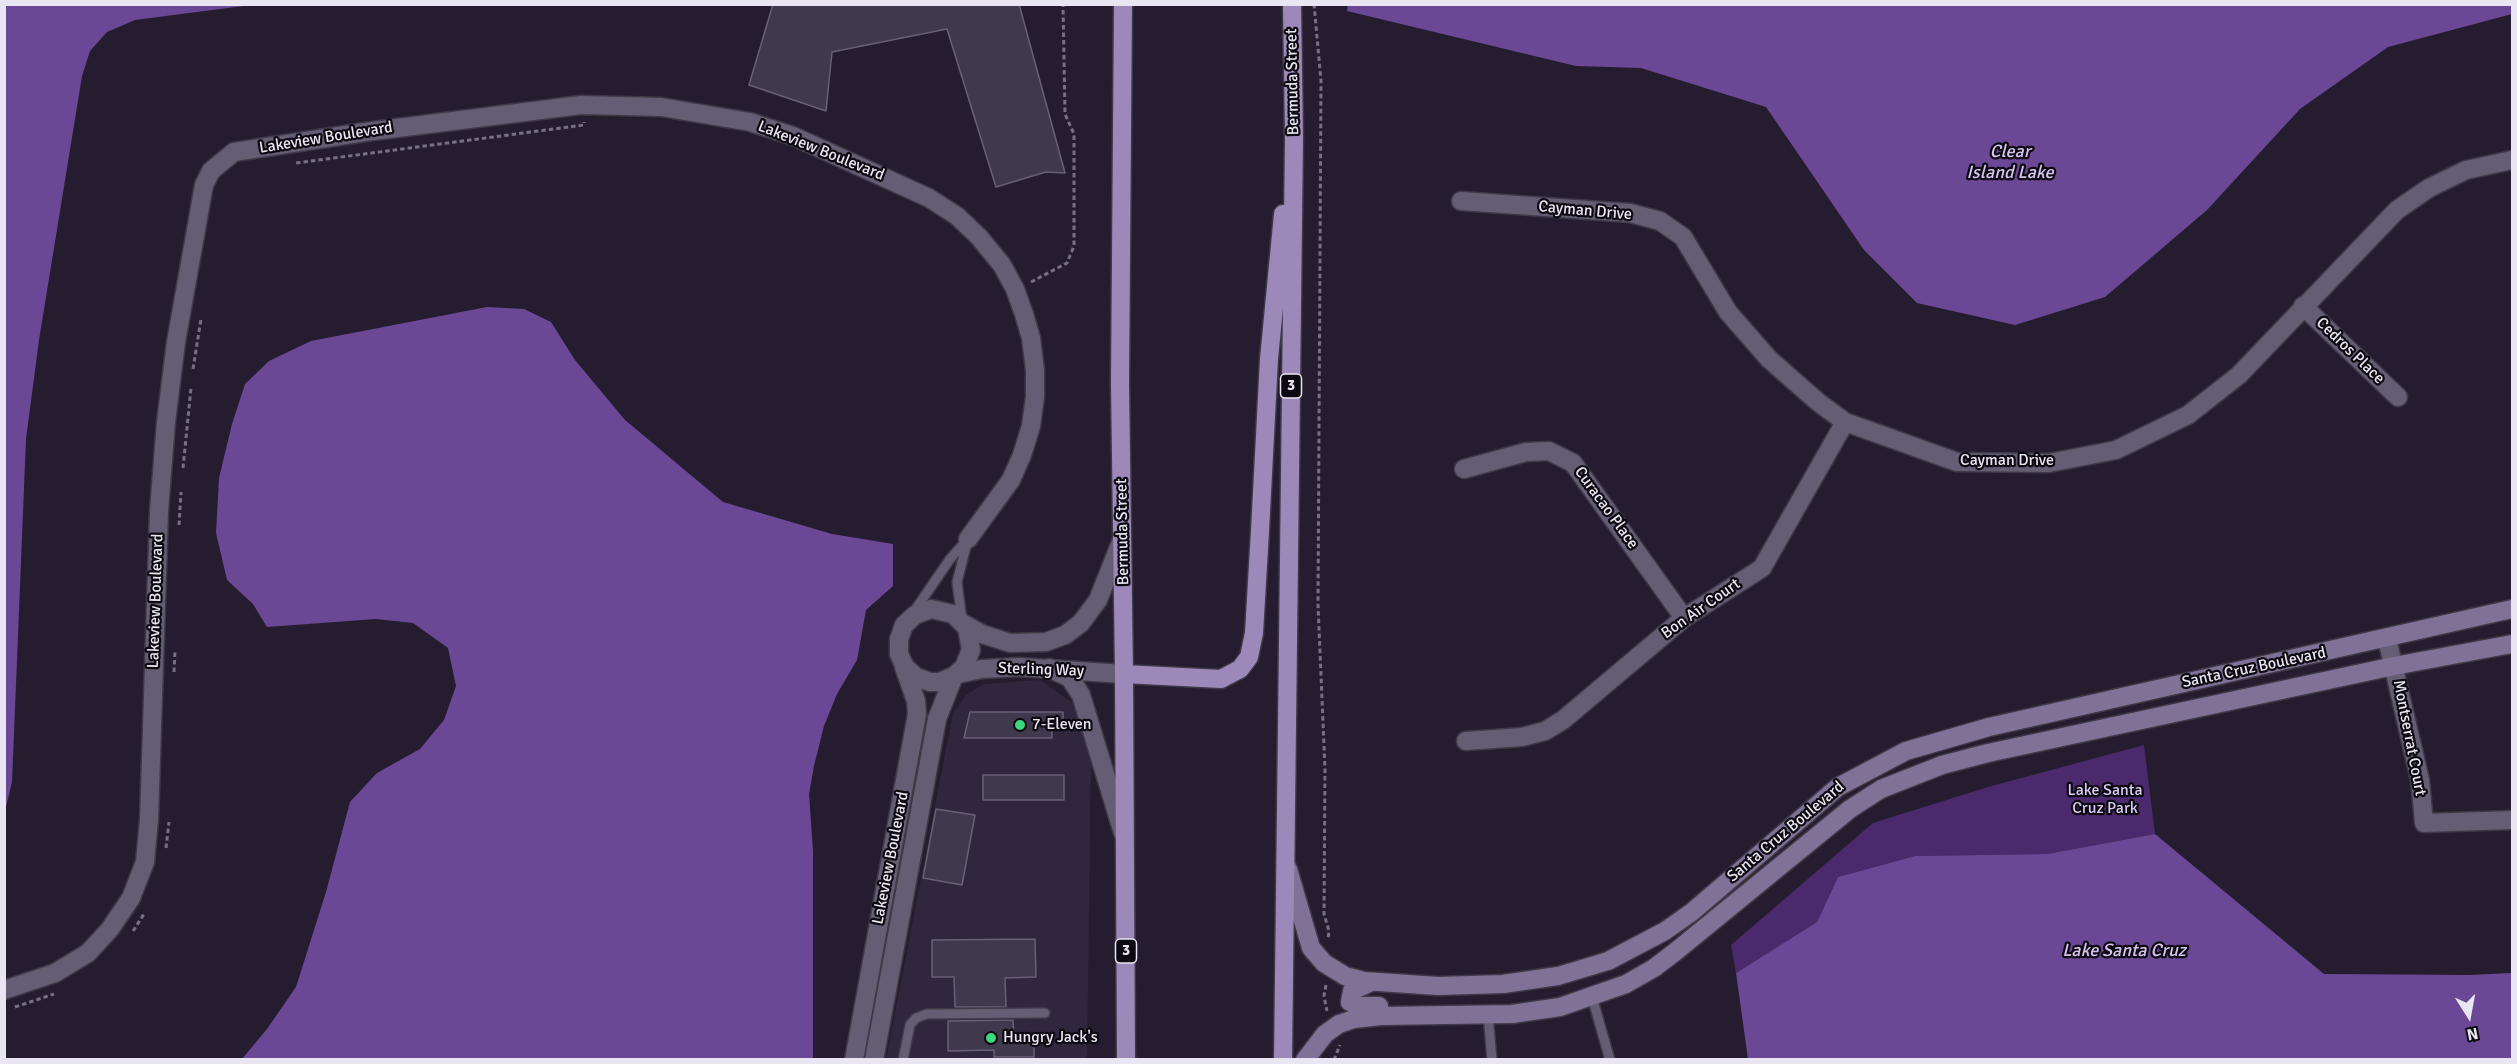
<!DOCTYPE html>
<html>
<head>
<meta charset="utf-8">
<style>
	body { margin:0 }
	#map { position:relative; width:2517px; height:1064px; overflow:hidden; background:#251d2f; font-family:Signika,sans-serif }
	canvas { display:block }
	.frame { position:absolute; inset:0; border:6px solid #eae5f2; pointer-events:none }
	.north { position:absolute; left:2439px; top:986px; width:60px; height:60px; -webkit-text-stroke:4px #0c0911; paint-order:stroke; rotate:169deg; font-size:16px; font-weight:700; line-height:24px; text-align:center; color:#eae5f2 }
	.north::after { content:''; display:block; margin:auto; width:21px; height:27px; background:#eae5f2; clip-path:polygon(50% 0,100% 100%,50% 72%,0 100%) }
</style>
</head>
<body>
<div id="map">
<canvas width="2517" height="1064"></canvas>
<div class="frame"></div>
<div class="north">N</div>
</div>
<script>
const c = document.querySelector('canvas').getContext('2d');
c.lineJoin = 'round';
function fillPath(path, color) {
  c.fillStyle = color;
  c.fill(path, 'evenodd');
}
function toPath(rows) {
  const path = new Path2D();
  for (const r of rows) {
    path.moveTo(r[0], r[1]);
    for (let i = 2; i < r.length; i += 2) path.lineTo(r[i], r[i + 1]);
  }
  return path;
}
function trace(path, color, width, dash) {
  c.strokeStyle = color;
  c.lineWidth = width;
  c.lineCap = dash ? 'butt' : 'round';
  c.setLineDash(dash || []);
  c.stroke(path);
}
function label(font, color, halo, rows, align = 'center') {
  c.font = font + ' Signika,sans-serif';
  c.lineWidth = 4.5;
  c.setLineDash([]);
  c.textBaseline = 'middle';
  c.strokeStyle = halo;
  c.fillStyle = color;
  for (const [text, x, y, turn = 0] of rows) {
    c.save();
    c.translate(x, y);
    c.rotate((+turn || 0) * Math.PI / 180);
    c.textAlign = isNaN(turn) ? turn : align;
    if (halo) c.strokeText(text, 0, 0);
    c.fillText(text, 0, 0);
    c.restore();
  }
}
fillPath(toPath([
	[1040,680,1071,702,1082,723,1091,762,1087,1059,886,1060,953,713,966,695,984,684]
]), '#30263e');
fillPath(toPath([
	[2144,745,2155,834,2047,854,1915,856,1838,877,1817,922,1736,973,1731,945,1873,823,1988,787]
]), '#4a2a6c');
fillPath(toPath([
	[5,4,251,5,135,20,107,32,90,51,82,76,39,340,26,439,12,782,5,811],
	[1348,4,2512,4,2512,14,2388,47,2300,109,2207,210,2105,297,2015,325,1917,303,1864,250,1766,107,1641,68,1576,66,1347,11],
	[487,307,524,309,551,322,575,360,625,420,723,502,832,534,893,544,893,586,866,610,857,660,837,694,824,726,814,766,809,794,813,851,813,1059,242,1059,267,1029,296,987,326,892,350,802,377,773,420,749,444,720,456,686,448,648,413,623,376,619,267,627,253,604,227,580,216,533,219,478,232,424,245,384,269,361,311,341],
	[2155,834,2324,974,2470,975,2512,973,2512,1059,1748,1059,1736,973,1817,922,1838,877,1915,856,2047,854]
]), '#6b4895');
const building = toPath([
	[773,4,1019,4,1065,173,1046,172,996,187,947,29,832,52,826,111,749,85,773,4],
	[970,712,1063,712,1063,728,1052,728,1052,738,964,738,970,712],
	[983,775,1064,775,1064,800,983,800,983,775],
	[936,809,975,815,962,885,923,878,936,809],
	[1035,939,1036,977,1005,978,1006,1007,955,1007,954,977,932,977,932,940,1035,939],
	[1013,1020,1014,1035,1034,1035,1034,1057,994,1057,994,1050,948,1051,948,1021,1013,1020]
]);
fillPath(building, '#40384c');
trace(building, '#696076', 1.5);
const lane = toPath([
	[913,613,950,559,968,539,957,582,962,620],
	[1592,997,1610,1060],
	[1488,1015,1492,1060],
	[903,1060,910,1025,916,1018,927,1014,1045,1013]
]);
const street = toPath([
	[1461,201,1630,213,1660,221,1683,237,1728,312,1769,359,1818,402,1845,422,1957,462,2049,463,2116,450,2188,415,2239,375,2397,210,2429,188,2466,170,2512,160],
	[2303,306,2398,397],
	[1464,469,1526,452,1549,451,1573,463,1684,618],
	[964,624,982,634,1010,643,1046,642,1065,635,1081,623,1098,600,1121,542],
	[2387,639,2420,780,2424,823,2512,820],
	[1049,668,1070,678,1081,695,1123,833],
	[958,674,982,669,1019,667,1124,674],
	[1466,741,1522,737,1545,731,1563,720,1684,618,1762,568,1845,422],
	[4,990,55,973,88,953,110,929,131,898,145,862,149,820,159,511,166,422,176,342,204,185,211,171,234,152,365,132,581,105,661,107,750,122,793,136,929,198,957,216,979,237,1002,265,1015,289,1024,314,1031,338,1035,370,1035,397,1031,426,1022,455,1011,480,968,539],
	[854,1060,917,714,916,701,904,667],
	[874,1060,937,719,954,676,964,667,971,650,967,628,953,614,931,609,915,615,904,625,899,639,899,654,905,667,916,677,930,682,940,682,954,676]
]);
const secondary = toPath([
	[1288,869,1311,948,1324,963,1345,976,1364,981,1438,986,1503,984,1558,976,1608,961,1665,931,1692,912,1838,787,1906,751,1989,727,2512,609],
	[1371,982,1352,991,1350,1002,1358,1006,1379,1006],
	[1305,1060,1325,1034,1339,1024,1354,1019,1381,1016,1512,1014,1560,1007,1626,984,1654,968,1675,952,1850,809,1881,789,1942,765,1988,753,2394,666,2512,644]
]);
const primary = toPath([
	[1123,4,1120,383,1124,674,1126,1060],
	[1124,674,1221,679,1240,669,1249,657,1254,633,1260,531,1269,359,1283,214],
	[1283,1060,1294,138,1292,4]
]);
trace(lane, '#3e3847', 12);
trace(street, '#3e3847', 21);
trace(secondary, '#3e3847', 21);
trace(primary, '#3e3847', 21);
trace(toPath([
	[1314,4,1321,81,1318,605,1325,769,1324,914,1329,931,1328,940],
	[296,163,584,125,584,122],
	[1031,282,1067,263,1074,246,1074,134,1065,114,1063,4],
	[193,369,201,319],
	[183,468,191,388],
	[179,525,181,492],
	[174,672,175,651],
	[166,848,169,822],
	[133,931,144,914],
	[1326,985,1324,996,1327,1011],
	[15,1007,54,994],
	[1334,1060,1340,1045]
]), '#777080', 3, [4.5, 3]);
trace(lane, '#655d73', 9);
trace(street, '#655d73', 18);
trace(secondary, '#807296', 18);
trace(primary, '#9c88b9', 18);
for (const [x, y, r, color] of [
	[1020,725,6,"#3cd77e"],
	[991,1038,6,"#3cd77e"]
]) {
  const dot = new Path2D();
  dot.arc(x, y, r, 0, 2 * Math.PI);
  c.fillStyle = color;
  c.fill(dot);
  trace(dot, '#0c0911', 2);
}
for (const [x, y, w] of [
	[1291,386,21],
	[1126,951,21]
]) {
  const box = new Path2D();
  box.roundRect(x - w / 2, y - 12, w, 24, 4.5);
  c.fillStyle = '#0c0911';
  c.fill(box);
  trace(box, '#eae5f2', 1.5);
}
label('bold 15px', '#eae5f2', null, [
	["3",1291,386],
	["3",1126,951]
]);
label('16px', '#eae5f2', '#0c0911', [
	["Bermuda Street",1293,82,-91],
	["Lakeview Boulevard",326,138,-9],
	["Lakeview Boulevard",821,151,22],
	["Cayman Drive",1585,211,5],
	["Cedros Place",2350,351,44],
	["Cayman Drive",2007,461],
	["Curacao Place",1606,508,54],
	["Bermuda Street",1123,532,-91],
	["Lakeview Boulevard",156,601,-88],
	["Bon Air Court",1701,609,-35],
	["Santa Cruz Boulevard",2254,668,-12],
	["Sterling Way",1041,670,2],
	["Montserrat Court",2409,738,79],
	["Santa Cruz Boulevard",1786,832,-40],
	["Lakeview Boulevard",891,858,-79]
]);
label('16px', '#eae5f2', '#0c0911', [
	["7-Eleven",1032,725],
	["Hungry Jack's",1003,1038]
], 'left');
label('16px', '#dac9f4', '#0c0911', [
	["Lake Santa",2105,791],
	["Cruz Park",2105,809]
]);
label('italic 18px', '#d5c4ef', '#0c0911', [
	["Clear",2010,152],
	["Island Lake",2010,173],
	["Lake Santa Cruz",2124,951]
]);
</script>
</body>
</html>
